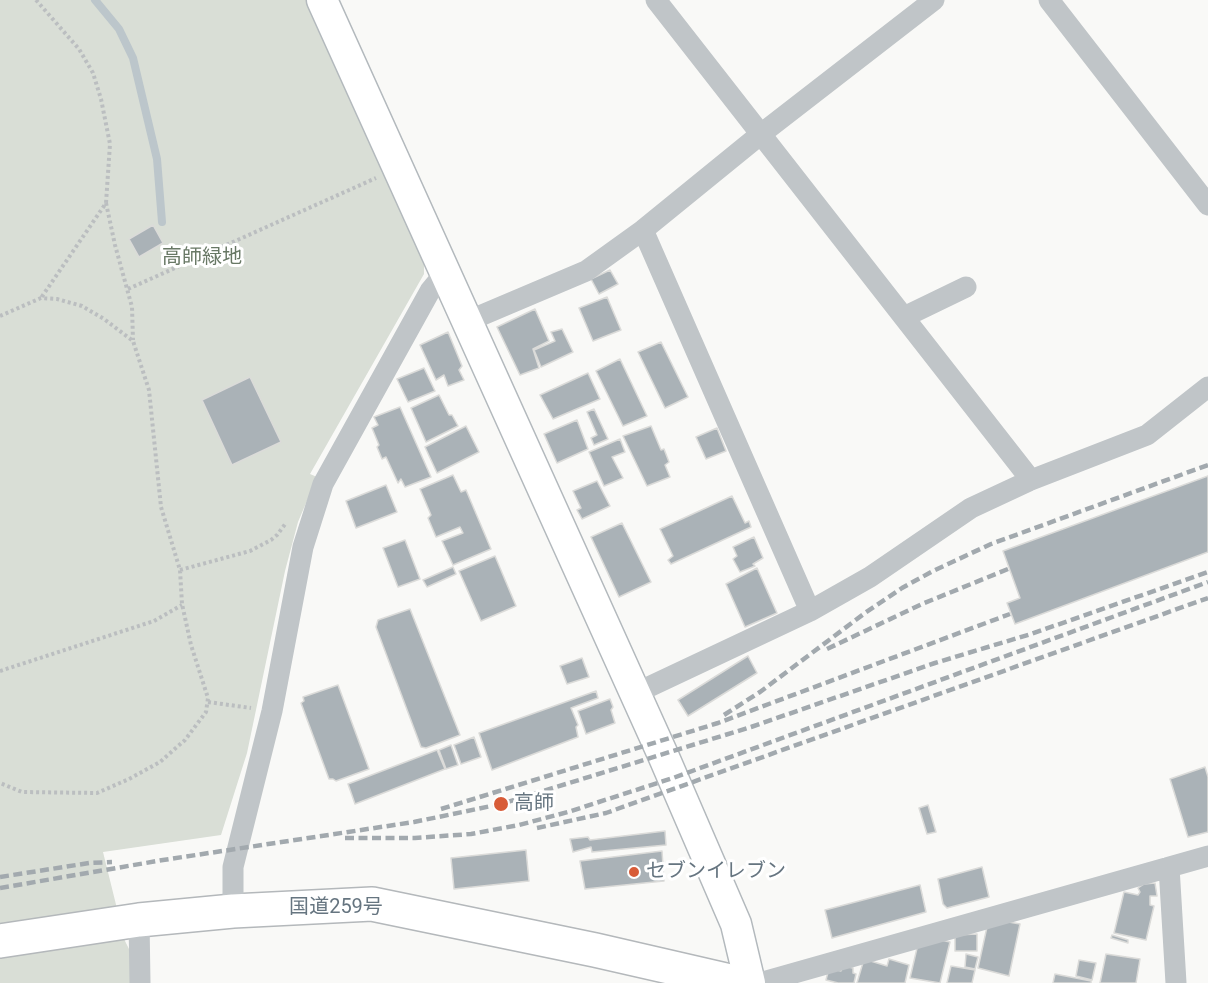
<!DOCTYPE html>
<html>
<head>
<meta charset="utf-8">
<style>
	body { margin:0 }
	canvas { display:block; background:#f9f9f7 }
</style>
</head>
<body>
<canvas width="1208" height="983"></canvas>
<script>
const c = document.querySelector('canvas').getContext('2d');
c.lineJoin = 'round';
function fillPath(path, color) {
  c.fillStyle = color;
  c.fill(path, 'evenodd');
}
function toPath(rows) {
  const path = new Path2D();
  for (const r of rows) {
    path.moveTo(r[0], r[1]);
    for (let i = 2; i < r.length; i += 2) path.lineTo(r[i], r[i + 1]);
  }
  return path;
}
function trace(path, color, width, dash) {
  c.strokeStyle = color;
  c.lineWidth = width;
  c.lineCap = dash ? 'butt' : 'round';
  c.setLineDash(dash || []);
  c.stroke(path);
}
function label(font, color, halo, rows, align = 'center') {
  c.font = font + ' Roboto,"Noto Sans JP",sans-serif';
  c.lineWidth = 6;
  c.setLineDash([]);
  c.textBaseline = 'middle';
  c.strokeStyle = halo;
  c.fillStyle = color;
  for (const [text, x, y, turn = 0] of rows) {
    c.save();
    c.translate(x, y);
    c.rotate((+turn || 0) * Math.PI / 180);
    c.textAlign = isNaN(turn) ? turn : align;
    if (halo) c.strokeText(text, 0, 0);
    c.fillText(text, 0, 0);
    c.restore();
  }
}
fillPath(toPath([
	[0,0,306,0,424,260,424,274,310,474,317,477,298,522,285,571,247,753,221,835,103,852,125,941,131,953,132,983,0,983]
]), '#d9ded6');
trace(toPath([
	[95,0,119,29,133,58,157,159,162,222]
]), '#bcc6cb', 8);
const building = toPath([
	[153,225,163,243,139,257,129,239,153,225],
	[610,270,618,284,599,294,591,279,610,270],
	[607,297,621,330,593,341,579,308,607,297],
	[535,309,549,341,533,349,539,368,520,375,497,327,535,309],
	[562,329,573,352,541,367,534,350,555,341,551,332,562,329],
	[448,332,462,366,459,370,464,380,448,386,444,375,436,380,420,345,448,332],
	[661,342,688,397,665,408,638,352,661,342],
	[620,359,647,416,623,426,596,371,620,359],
	[424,368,435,391,408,402,397,379,424,368],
	[588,373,600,399,553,419,540,395,588,373],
	[250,377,281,442,232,465,202,400,250,377],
	[439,395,449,415,452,415,458,426,426,442,411,408,439,395],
	[400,407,431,477,405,487,401,479,398,483,386,457,382,459,377,447,379,445,372,428,378,425,374,417,400,407],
	[594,409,608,439,594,445,591,438,597,435,587,412,594,409],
	[577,420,588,449,557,463,544,434,577,420],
	[466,426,479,452,437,473,425,447,466,426],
	[651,426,661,450,664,449,669,462,665,465,670,477,647,486,623,436,651,426],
	[717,428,726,451,706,459,696,437,717,428],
	[620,439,625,452,612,457,623,478,604,486,589,452,620,439],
	[453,475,461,492,466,490,491,549,453,565,442,541,463,533,460,527,436,537,428,518,431,515,420,489,453,475],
	[1208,476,1208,552,1015,624,1007,603,1020,598,1003,551,1208,476],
	[597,481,610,506,582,519,577,510,581,508,573,491,597,481],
	[386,485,397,512,356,528,346,501,386,485],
	[732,496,745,523,749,521,751,527,671,564,668,560,673,556,660,529,732,496],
	[622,523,651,582,619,597,591,537,622,523],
	[754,537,763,558,753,564,755,566,740,572,733,559,737,556,733,547,754,537],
	[405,540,420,579,398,587,383,548,405,540],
	[495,556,516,606,481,621,459,571,495,556],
	[453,567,456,574,427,587,423,580,453,567],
	[757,568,777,613,745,627,726,584,757,568],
	[410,609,460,735,426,748,421,747,376,627,378,620,410,609],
	[748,656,757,673,688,716,678,700,748,656],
	[582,658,589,677,567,684,560,666,582,658],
	[338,685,369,769,336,781,333,779,329,779,301,703,304,701,303,697,338,685],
	[596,691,598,698,571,708,578,725,576,727,578,737,492,770,479,733,596,691],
	[610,699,613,707,611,710,615,723,586,734,578,711,610,699],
	[474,737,481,757,461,764,454,745,474,737],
	[451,745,458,765,446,769,439,750,451,745],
	[437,750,445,769,355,804,348,784,437,750],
	[1205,767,1208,777,1208,832,1188,837,1170,779,1205,767],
	[928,805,936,832,927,834,919,808,928,805],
	[665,831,666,845,592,852,591,847,573,852,570,839,588,837,590,840,665,831],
	[526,850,529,881,454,889,451,858,526,850],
	[662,851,664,881,585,889,580,861,662,851],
	[982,867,989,897,947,908,943,904,938,879,982,867],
	[1155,883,1157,896,1150,896,1150,905,1154,906,1146,940,1114,933,1124,892,1138,895,1140,892,1138,888,1144,884,1155,883],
	[920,885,926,912,832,938,825,910,920,885],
	[1003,921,1020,924,1009,976,978,968,987,927,1003,921],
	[977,934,977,951,955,951,955,935,977,934],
	[1112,935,1128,940,1128,943,1111,938,1112,935],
	[936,939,950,942,940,983,910,978,918,944,936,939],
	[966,954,978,957,975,969,965,967,966,954],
	[1106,954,1140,959,1136,983,1100,983,1106,954],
	[864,959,887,966,889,959,909,965,905,983,857,983,864,959],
	[1079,960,1096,963,1092,980,1076,976,1079,960],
	[843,966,853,968,853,973,856,974,854,983,838,983,826,980,829,968,841,971,843,966],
	[951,966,975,970,972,983,947,983,951,966],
	[1055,974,1091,981,1091,983,1053,983,1055,974]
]);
fillPath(building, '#aab2b7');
trace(building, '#dbdbd9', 1.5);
const secondary = toPath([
	[322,0,663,755,736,924,750,983]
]);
const highway = toPath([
	[0,941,139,920,233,911,372,904,595,950,739,983]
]);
trace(secondary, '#b3b9bd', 33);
trace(highway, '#b4b8bb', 36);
trace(toPath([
	[36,0,79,49,93,73,101,99,110,144,106,203,41,298],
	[106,203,115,245,132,307,133,340],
	[128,289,376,178],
	[0,316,41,298,57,299,82,306,104,319,133,341,149,390,161,507,180,570,182,604,191,645,208,698,206,712,185,740,160,762,129,779,97,793,22,792,0,783],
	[180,570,250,551,271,540,277,535,286,523],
	[0,671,154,621,182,605],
	[208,702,251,708]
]), '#bbbec0', 4, [3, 3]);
trace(toPath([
	[656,0,1031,480],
	[1049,0,1208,205],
	[643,230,810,611],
	[904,317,966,287],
	[468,321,586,271,643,230,761,134,934,0],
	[636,693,810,611,870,577,971,508,1031,480,1147,435,1208,387],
	[1169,867,1176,983],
	[233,911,233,867,272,711,303,547,323,484,430,291,444,274],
	[139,920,140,983],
	[759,983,1208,856]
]), '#c0c5c8', 21);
trace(secondary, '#fff', 30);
trace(highway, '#fff', 33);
trace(toPath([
	[827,649,922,604,1008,569],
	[724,715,760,692,865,613,902,588,933,571,991,544,1208,465],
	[441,809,718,723,1010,614],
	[537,828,606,813,1208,598],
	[345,838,415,838,471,834,519,825,568,812,673,778,1208,582],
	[0,877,89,863,112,862],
	[0,888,163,860,414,822,501,804,751,727,935,663,1031,634,1208,572]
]), '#a2a9ae', 4.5, [9, 4.5]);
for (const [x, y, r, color] of [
	[501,804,8,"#d85c38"],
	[634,872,6,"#d85c38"]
]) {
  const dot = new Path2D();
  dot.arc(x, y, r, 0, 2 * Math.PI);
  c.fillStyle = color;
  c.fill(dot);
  trace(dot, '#fff', 2);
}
label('20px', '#687865', '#fff', [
	["高師緑地",202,258]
]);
label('20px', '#667580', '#fff', [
	["高師",514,804],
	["セブンイレブン",646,872]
], 'left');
label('20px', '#667580', '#fff', [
	["国道259号",336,908]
]);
</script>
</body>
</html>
